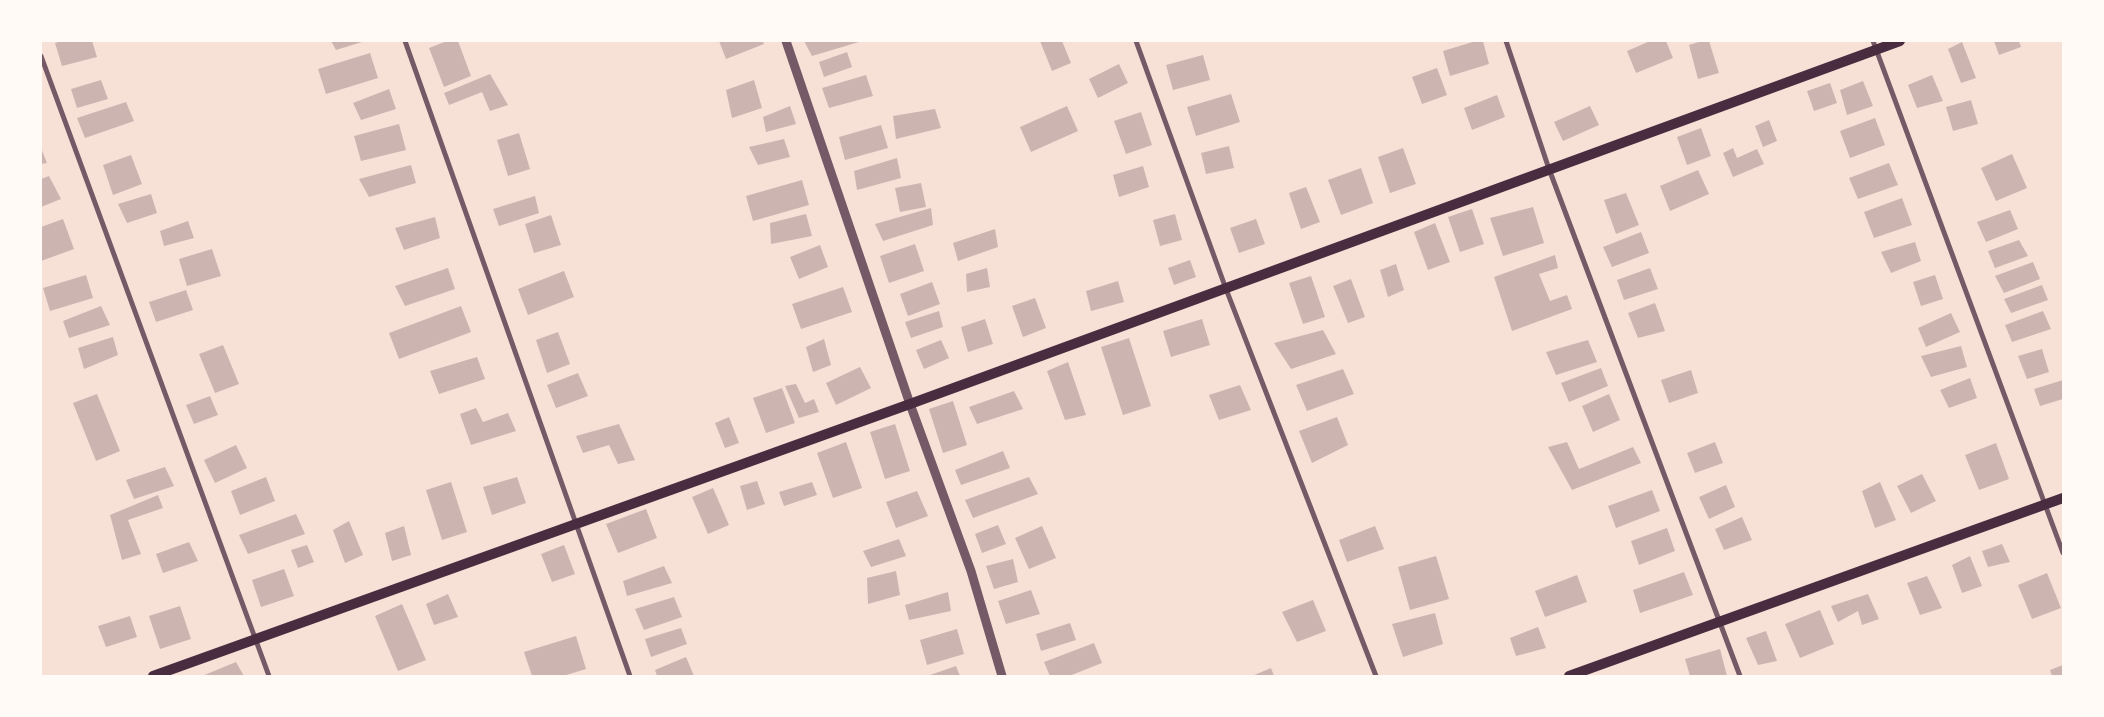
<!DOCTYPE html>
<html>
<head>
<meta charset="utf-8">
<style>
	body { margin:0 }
	#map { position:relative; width:2104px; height:717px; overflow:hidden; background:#f7e1d7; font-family:Literata,serif }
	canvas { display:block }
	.frame { position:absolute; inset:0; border:42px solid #fffaf5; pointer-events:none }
</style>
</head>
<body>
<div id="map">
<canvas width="2104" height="717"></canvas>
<div class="frame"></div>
</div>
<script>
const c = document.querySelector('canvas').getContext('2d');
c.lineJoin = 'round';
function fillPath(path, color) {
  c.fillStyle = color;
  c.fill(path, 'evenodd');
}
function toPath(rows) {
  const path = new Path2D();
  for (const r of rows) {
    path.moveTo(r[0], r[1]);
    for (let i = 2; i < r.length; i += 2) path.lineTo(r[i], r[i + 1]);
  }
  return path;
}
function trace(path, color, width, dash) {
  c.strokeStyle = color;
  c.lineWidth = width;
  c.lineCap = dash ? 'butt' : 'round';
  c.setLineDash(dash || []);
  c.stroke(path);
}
fillPath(toPath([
	[62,41,92,41,97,57,62,66,55,43],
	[331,41,362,41,362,42,336,50],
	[447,41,458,41,471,76,444,87,429,48],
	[719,41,763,41,764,44,726,59],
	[804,41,859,41,859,42,812,56],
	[1040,41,1062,41,1071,63,1052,71],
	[1476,41,1483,41,1489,64,1450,76,1443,51],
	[1650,41,1666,41,1673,58,1636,73,1627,51],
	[1702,41,1709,41,1719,73,1698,79,1689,45],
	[1994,41,2019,41,2021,47,1999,55],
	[1962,42,1976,78,1961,83,1948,49],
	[847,52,852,67,824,77,819,62],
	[370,53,378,78,326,94,318,69],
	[1203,55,1210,80,1173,90,1166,65],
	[1119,64,1128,83,1098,98,1089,79],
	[1437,68,1447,95,1422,104,1412,77],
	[490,74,508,105,490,111,482,92,449,105,444,93],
	[866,75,873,96,829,108,822,88],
	[1932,75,1943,101,1917,108,1908,85],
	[101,80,108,99,77,108,71,89],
	[754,80,762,108,732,118,726,90],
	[1863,81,1873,106,1847,115,1840,90],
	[1830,83,1837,103,1814,111,1807,91],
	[389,89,396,109,361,120,353,103],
	[1231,94,1240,122,1196,136,1187,107],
	[1497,95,1505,117,1472,130,1464,108],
	[1971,100,1978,124,1953,131,1946,107],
	[126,102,134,121,85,138,77,118],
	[790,106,796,124,766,132,763,117],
	[1067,106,1078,131,1031,152,1020,127],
	[1590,106,1599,125,1563,141,1554,122],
	[935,109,941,128,896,139,893,116],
	[1141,112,1152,145,1126,154,1114,121],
	[1875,118,1885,145,1850,158,1840,131],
	[1769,120,1777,141,1763,147,1755,126],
	[399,124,406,150,361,161,354,136],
	[881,125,888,148,845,160,839,137],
	[1701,128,1711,156,1687,165,1677,137],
	[519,133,530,169,508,176,497,140],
	[784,139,790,157,758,165,749,147],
	[1229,146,1234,168,1206,174,1201,153],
	[41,148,47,163,41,164],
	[1403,148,1416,184,1390,193,1378,157],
	[1733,148,1737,158,1757,149,1764,164,1733,177,1723,153],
	[2012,154,2027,188,1996,201,1981,168],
	[131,155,142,184,113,195,103,165],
	[897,158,901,178,857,190,854,171],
	[1889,163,1898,185,1858,199,1849,178],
	[411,165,416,183,369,197,359,179],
	[1143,166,1149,187,1119,197,1113,175],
	[1361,168,1373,203,1341,215,1328,180],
	[1698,170,1709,194,1670,211,1660,186],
	[49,176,61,199,41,207,41,179],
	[802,180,809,205,753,221,746,196],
	[921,183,926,207,900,212,895,188],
	[1306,187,1320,222,1301,229,1289,193],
	[1626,193,1639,225,1616,234,1604,200],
	[151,194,157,213,127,223,118,204],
	[535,196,539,213,499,226,493,209],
	[1902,198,1912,225,1874,238,1864,212],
	[1533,207,1544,243,1503,256,1490,218],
	[931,208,933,225,883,241,875,224],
	[1472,209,1484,244,1460,252,1448,217],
	[2010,210,2018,229,1986,242,1977,222],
	[806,214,812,236,771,244,770,223],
	[1175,214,1182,240,1160,246,1153,220],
	[551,215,561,245,534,253,525,224],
	[435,217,440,238,404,250,395,228],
	[63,219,74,249,41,261,41,227],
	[1256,219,1265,244,1239,253,1230,228],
	[188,221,194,238,164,246,160,231],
	[1435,223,1450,262,1428,270,1414,232],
	[995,229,998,247,958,261,953,243],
	[1641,232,1649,253,1612,267,1603,247],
	[2019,240,2028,256,1995,268,1988,251],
	[1915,242,1921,261,1891,273,1881,252],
	[915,244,924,271,889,283,880,256],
	[820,245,828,267,799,279,790,257],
	[212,249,221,276,187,286,179,259],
	[1555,255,1558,268,1539,274,1550,301,1567,295,1572,309,1512,331,1494,277],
	[1190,260,1196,277,1174,285,1168,268],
	[2033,262,2040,279,2004,293,1995,276],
	[1396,264,1404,290,1388,297,1380,270],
	[448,268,455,289,405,306,395,286],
	[987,268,990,287,967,292,966,274],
	[1650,268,1658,289,1624,300,1617,280],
	[564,271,574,297,528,315,518,289],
	[86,275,93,298,50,311,43,288],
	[1935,275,1943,299,1921,306,1913,282],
	[1311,276,1325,317,1303,324,1289,283],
	[1351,279,1365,317,1348,323,1333,286],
	[1118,281,1124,302,1091,311,1086,291],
	[932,282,940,304,908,316,900,294],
	[2042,285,2048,300,2011,313,2004,299],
	[843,287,852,312,801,329,792,304],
	[186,290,193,310,156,322,149,302],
	[1035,298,1046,328,1023,337,1012,306],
	[1655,303,1665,331,1638,338,1628,313],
	[101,306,110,325,69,338,63,321],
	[461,306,471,332,399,359,389,333],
	[939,311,943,327,911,338,905,322],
	[2043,311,2051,329,2012,342,2005,325],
	[1951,313,1960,332,1926,347,1918,328],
	[985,319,993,344,968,352,961,327],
	[1202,319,1210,345,1171,357,1163,331],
	[1323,330,1336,354,1291,369,1274,343],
	[558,332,570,364,547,373,536,340],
	[113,337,118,355,84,369,78,348],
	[1129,338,1151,406,1123,415,1101,347],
	[824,339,831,365,813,372,806,347],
	[941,340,949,358,924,369,916,350],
	[1588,340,1597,362,1556,375,1546,352],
	[223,345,239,384,215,393,199,354],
	[1961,346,1967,367,1931,377,1921,356],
	[2042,349,2049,372,2027,379,2018,356],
	[477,357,485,379,439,394,430,371],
	[1068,362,1086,415,1065,420,1047,371],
	[860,367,871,388,836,405,826,383],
	[1601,368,1608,386,1569,402,1561,383],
	[1343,369,1354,394,1307,411,1296,385],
	[1691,370,1698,393,1669,403,1661,380],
	[578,373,588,396,556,408,547,385],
	[1970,378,1977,398,1949,408,1940,390],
	[2063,380,2063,399,2040,406,2034,389],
	[796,384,805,403,814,399,819,412,799,418,785,386],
	[1240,385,1251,410,1219,420,1209,395],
	[782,388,795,423,766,433,753,398],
	[1014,391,1023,409,977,424,969,407],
	[97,394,120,451,96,461,73,403],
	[1609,394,1620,420,1593,432,1582,406],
	[210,396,218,415,194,424,186,405],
	[953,401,967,445,943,453,929,409],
	[476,408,483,422,508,413,516,431,471,445,460,414],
	[729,417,739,443,725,448,715,423],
	[1337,417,1348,445,1312,463,1299,431],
	[619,424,635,460,618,464,609,445,583,453,576,436],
	[895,424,910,471,885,479,870,432],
	[846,442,862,488,833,498,817,453],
	[1567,442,1579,469,1633,447,1641,463,1572,490,1548,447],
	[1715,442,1723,463,1695,473,1687,453],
	[1996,443,2009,479,1979,490,1965,455],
	[236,445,247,468,215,483,204,460],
	[1003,451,1010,468,961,485,955,470],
	[165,467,174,486,134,499,126,480],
	[1922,474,1936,501,1911,513,1897,486],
	[266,477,275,501,240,515,231,491],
	[517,477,526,503,492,515,483,487],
	[1029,477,1038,494,973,518,965,500],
	[757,481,765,504,747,510,740,486],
	[451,482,467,532,442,540,426,490],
	[812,482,817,495,784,506,779,492],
	[1880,482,1896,520,1875,528,1862,491],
	[1726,485,1735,507,1709,519,1699,497],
	[713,488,729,525,708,534,692,497],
	[1652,490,1660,511,1616,528,1608,506],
	[917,491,928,516,896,528,886,502],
	[158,495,163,508,128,520,141,554,122,560,110,515],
	[646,509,657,538,618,553,606,524],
	[296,514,305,534,248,554,239,535],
	[1742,517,1752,540,1724,550,1715,529],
	[349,521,363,555,345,563,333,530],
	[998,525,1006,544,982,553,975,534],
	[404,526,411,555,392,561,385,533],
	[1042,526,1056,558,1029,569,1015,538],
	[1375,526,1384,549,1347,562,1339,540],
	[1667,528,1675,551,1639,565,1631,541],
	[899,539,906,556,871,567,863,551],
	[189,542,198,561,163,573,156,554],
	[2002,544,2010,562,1988,567,1982,551],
	[307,545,314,562,298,568,291,550],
	[564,545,575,574,552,582,541,554],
	[1436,556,1449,599,1410,610,1398,567],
	[1970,556,1982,586,1962,593,1952,565],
	[1013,559,1018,582,994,589,986,566],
	[664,566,672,583,627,596,623,581],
	[284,569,294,596,261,607,252,580],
	[896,571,900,595,868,604,867,578],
	[1684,572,1693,595,1640,613,1633,590],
	[2047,573,2061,608,2032,619,2018,585],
	[1577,575,1587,602,1545,617,1535,591],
	[1927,576,1942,608,1920,615,1907,583],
	[1031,590,1040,614,1006,624,998,601],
	[948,592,951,611,909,620,905,605],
	[448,594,458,617,434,625,426,604],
	[1868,594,1879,619,1862,625,1858,611,1838,622,1831,606],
	[674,597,682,617,644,630,635,609],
	[1313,600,1326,631,1297,642,1282,612],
	[402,604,426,660,398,671,375,616],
	[180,606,191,639,160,649,149,616],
	[1820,610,1834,644,1800,658,1785,624],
	[1435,613,1443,644,1403,657,1392,624],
	[130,616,137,637,106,647,98,626],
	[1070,623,1076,640,1041,651,1036,634],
	[1538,627,1546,648,1516,656,1510,638],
	[681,628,687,644,651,657,645,639],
	[957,629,964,654,927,665,920,640],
	[1766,631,1777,661,1758,665,1746,638],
	[576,636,586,669,563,676,532,676,524,652],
	[1094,643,1102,663,1069,676,1050,676,1044,662],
	[1720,649,1727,676,1690,676,1685,659],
	[686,657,694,676,657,676,655,670],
	[236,662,244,676,202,676],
	[2063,665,2063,676,2052,676,2050,670],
	[956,666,960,676,930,676,930,675],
	[1271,668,1274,676,1252,676]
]), '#ccb4b1');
trace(toPath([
	[405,41,630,676],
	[1136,41,1226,289,1376,676],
	[1506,41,1549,169,1740,676],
	[1873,41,2063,553],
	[41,56,269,676]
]), '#755966', 5);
trace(toPath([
	[786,41,910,404,971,571,1002,676]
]), '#755966', 9);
trace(toPath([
	[153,676,910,404,1900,41],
	[1569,676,2063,498]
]), '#4a2c40', 10);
</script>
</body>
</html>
